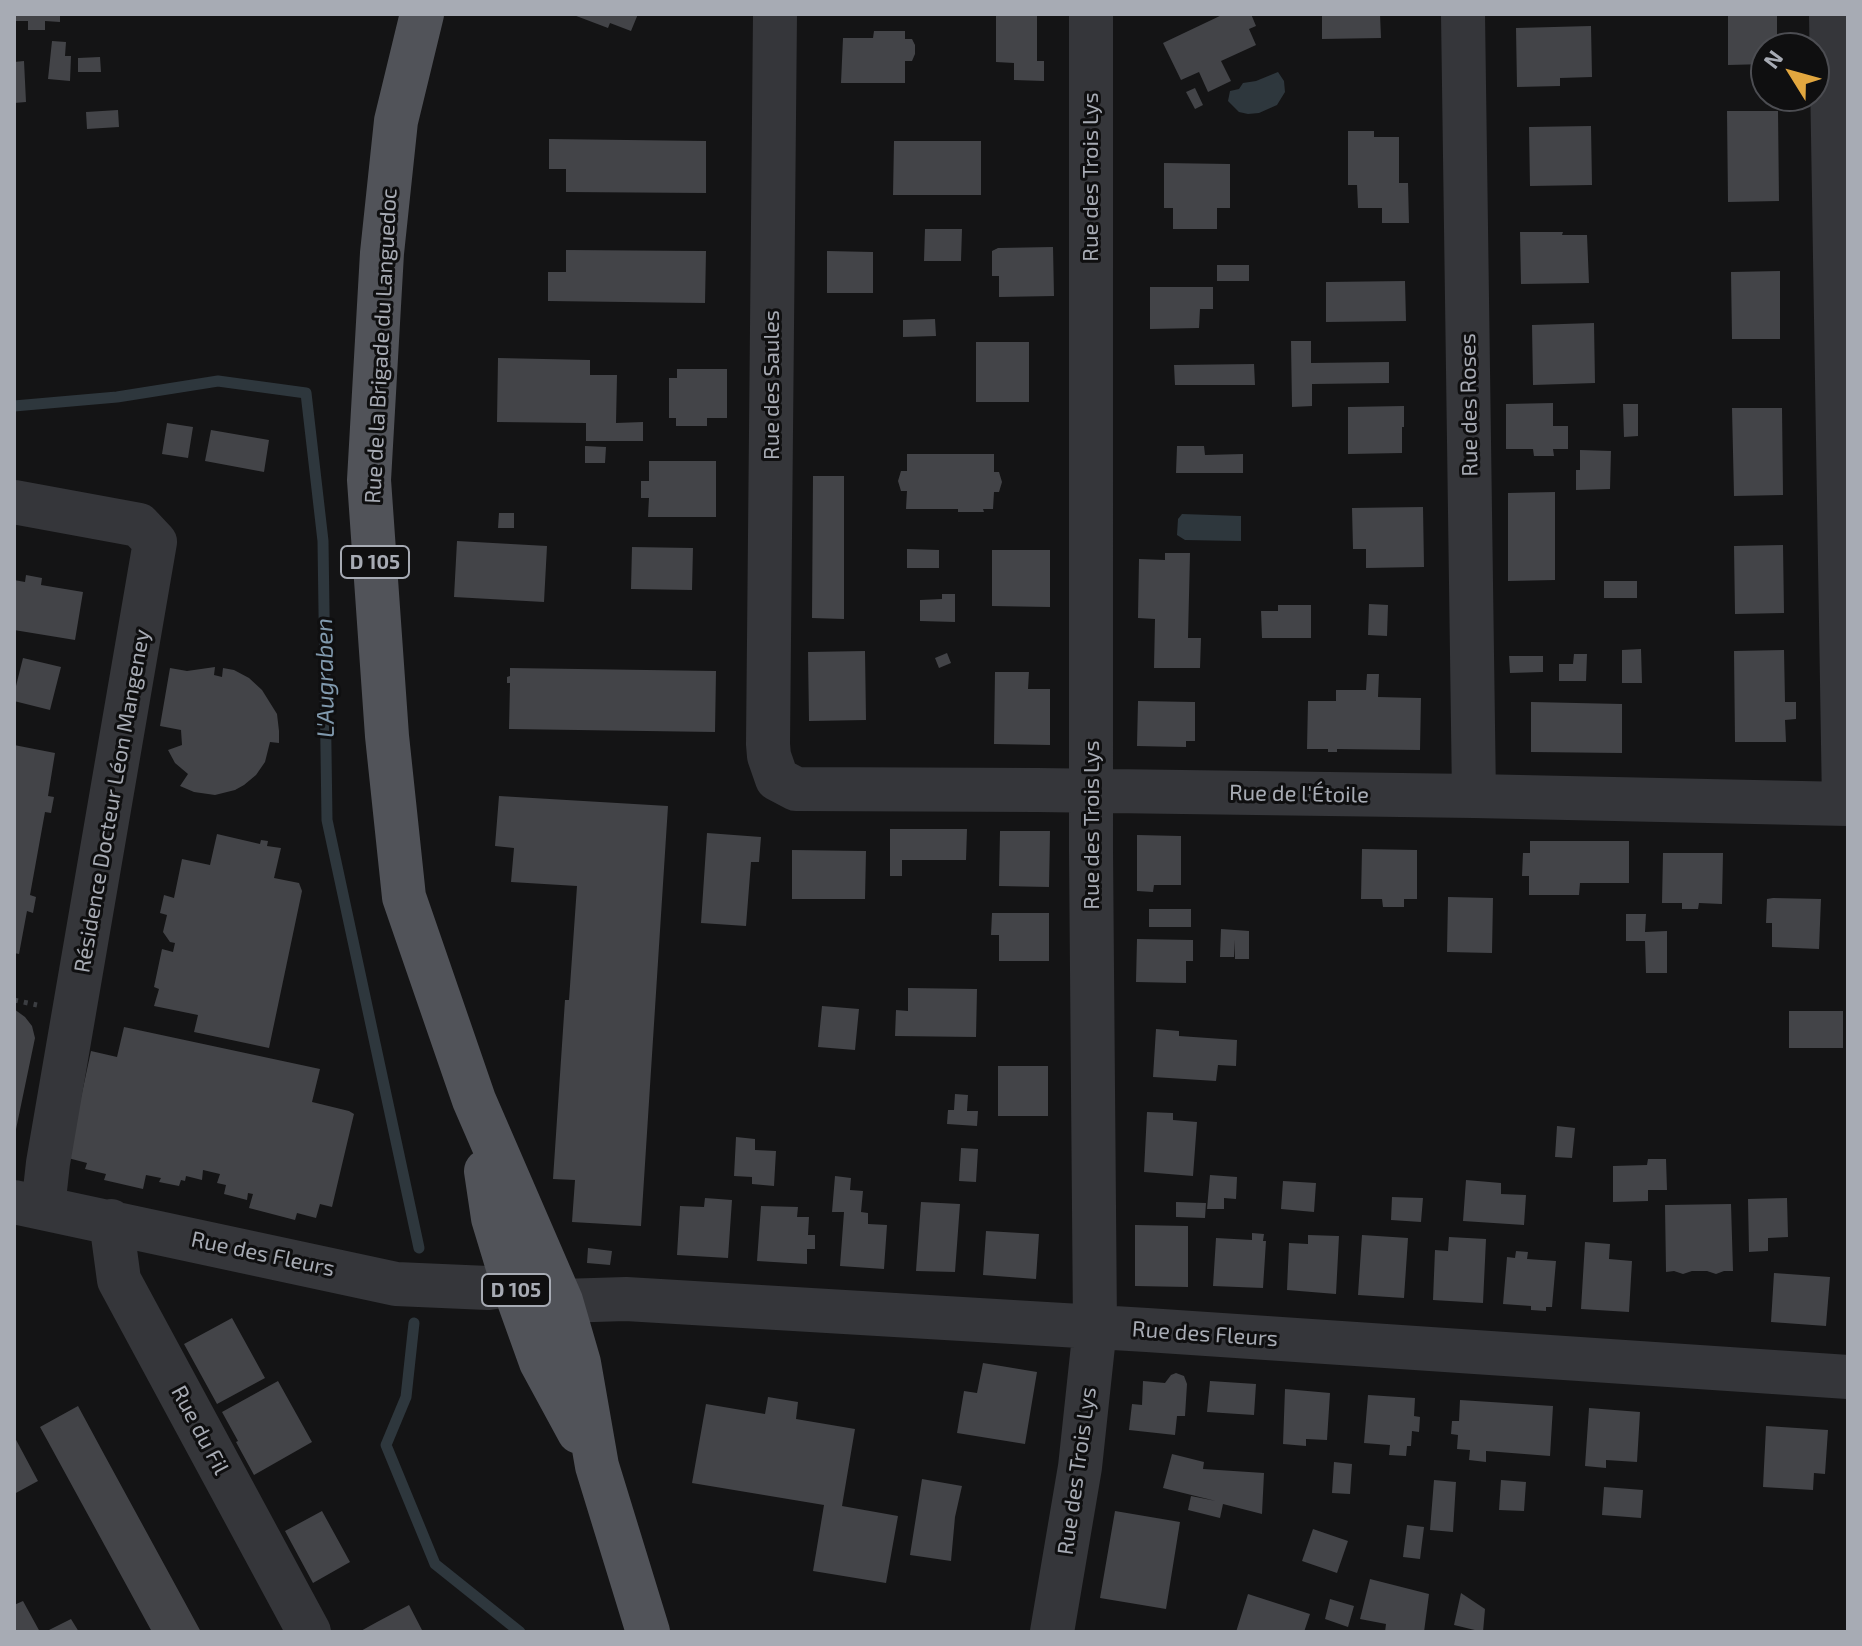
<!DOCTYPE html>
<html>
<head>
<meta charset="utf-8">
<style>
	body { margin:0 }
	#map { position:relative; width:1862px; height:1646px; overflow:hidden; background:#141415; font-family:"Exo 2",sans-serif }
	canvas { display:block }
	.frame { position:absolute; inset:0; border:16px solid #a7abb4; pointer-events:none }
	.north { position:absolute; left:1750px; top:32px; width:80px; height:80px; box-sizing:border-box; background:#0f0f10; border:2px solid #4c4d52; border-radius:50%; rotate:307deg; font-size:22px; font-weight:700; line-height:32px; text-align:center; color:#a7abb4 }
	.north::after { content:''; display:block; margin:auto; width:28px; height:36px; background:#e2a73f; clip-path:polygon(50% 0,100% 100%,50% 72%,0 100%) }
</style>
</head>
<body>
<div id="map">
<canvas width="1862" height="1646"></canvas>
<div class="frame"></div>
<div class="north">N</div>
</div>
<script>
const c = document.querySelector('canvas').getContext('2d');
c.lineJoin = 'round';
function fillPath(path, color) {
  c.fillStyle = color;
  c.fill(path, 'evenodd');
}
function toPath(rows) {
  const path = new Path2D();
  for (const r of rows) {
    path.moveTo(r[0], r[1]);
    for (let i = 2; i < r.length; i += 2) path.lineTo(r[i], r[i + 1]);
  }
  return path;
}
function trace(path, color, width, dash) {
  c.strokeStyle = color;
  c.lineWidth = width;
  c.lineCap = dash ? 'butt' : 'round';
  c.setLineDash(dash || []);
  c.stroke(path);
}
function label(font, color, halo, rows, align = 'center') {
  c.font = font + ' "Exo 2",sans-serif';
  c.lineWidth = 6;
  c.setLineDash([]);
  c.textBaseline = 'middle';
  c.strokeStyle = halo;
  c.fillStyle = color;
  for (const [text, x, y, turn = 0] of rows) {
    c.save();
    c.translate(x, y);
    c.rotate((+turn || 0) * Math.PI / 180);
    c.textAlign = isNaN(turn) ? turn : align;
    if (halo) c.strokeText(text, 0, 0);
    c.fillText(text, 0, 0);
    c.restore();
  }
}
fillPath(toPath([
	[1278,72,1284,81,1285,92,1277,105,1259,113,1248,114,1239,112,1228,101,1230,91,1239,89,1243,83,1256,81],
	[1182,514,1241,516,1241,541,1185,540,1177,535,1178,519]
]), '#2e373d');
trace(toPath([
	[14,406,117,397,218,381,306,393,323,541,327,820,419,1248],
	[414,1323,406,1397,386,1445,435,1564,520,1632]
]), '#2e373d', 11);
fillPath(toPath([
	[14,14,60,14,60,22,45,21,45,30,28,30,28,21,14,21],
	[571,14,638,14,631,31,610,23,608,28],
	[996,14,1037,14,1037,61,1044,61,1044,81,1014,80,1014,63,996,62],
	[1224,14,1251,14,1256,26,1249,29,1256,45,1221,61,1231,81,1208,92,1199,72,1181,80,1163,43],
	[1322,14,1380,14,1381,38,1322,39],
	[1728,14,1777,14,1777,48,1766,48,1766,64,1728,65],
	[1591,26,1592,77,1560,78,1560,86,1517,87,1516,28],
	[874,31,905,31,905,39,912,39,915,45,915,54,912,61,905,61,905,83,841,83,843,38,873,38],
	[52,41,66,42,65,56,71,56,70,81,48,79],
	[100,57,101,72,78,72,78,58],
	[24,61,26,102,14,103,14,62],
	[1195,88,1203,105,1195,109,1186,92],
	[118,110,119,127,87,129,86,112],
	[1727,111,1778,111,1779,201,1728,202],
	[1591,126,1592,185,1530,186,1529,127],
	[1348,131,1374,131,1374,137,1399,137,1399,183,1408,183,1409,223,1382,223,1382,208,1358,208,1357,185,1348,185],
	[549,139,706,141,706,193,566,192,566,169,549,169],
	[894,141,981,141,981,195,893,195],
	[1164,163,1230,164,1230,208,1217,208,1217,229,1173,229,1173,208,1164,208],
	[925,229,962,229,961,261,924,261],
	[1520,232,1563,232,1562,235,1587,235,1589,283,1521,284],
	[1053,247,1054,296,999,297,999,276,992,276,992,251,998,248],
	[566,250,706,251,705,303,548,301,548,272,566,272],
	[827,251,873,252,873,293,827,293],
	[1217,265,1249,265,1249,281,1217,281],
	[1780,271,1780,339,1732,339,1731,272],
	[1405,281,1406,321,1326,322,1326,282],
	[1150,287,1213,287,1213,309,1200,309,1199,328,1150,329],
	[935,319,936,336,903,337,903,320],
	[1594,323,1595,383,1533,385,1532,325],
	[1291,341,1311,341,1311,363,1389,362,1389,383,1312,384,1312,406,1292,407],
	[976,342,1029,342,1029,402,976,402],
	[498,358,590,360,590,375,617,375,616,423,643,422,643,441,586,441,586,423,497,422],
	[1254,364,1255,385,1175,385,1174,365],
	[677,369,727,369,727,418,707,418,707,426,676,426,676,418,669,418,669,378,677,378],
	[1553,403,1553,426,1568,426,1568,449,1553,449,1554,456,1534,456,1533,449,1506,449,1506,404],
	[1623,404,1638,404,1638,436,1624,437],
	[1404,406,1404,427,1402,427,1402,453,1348,454,1348,407],
	[1732,408,1782,408,1783,495,1734,496],
	[167,423,193,427,188,458,162,454],
	[211,430,269,440,264,472,205,461],
	[585,446,606,447,605,463,585,463],
	[1177,446,1204,446,1205,455,1243,454,1243,473,1176,473],
	[1580,450,1611,451,1610,489,1576,490,1576,470,1580,470],
	[907,454,994,454,994,472,999,472,1002,482,999,492,994,492,993,509,983,509,984,512,958,512,958,509,906,509,907,491,901,491,898,481,901,471,907,471],
	[649,461,716,461,716,517,648,517,649,498,641,498,641,481,649,481],
	[813,476,844,476,844,619,812,618],
	[1555,492,1555,580,1508,581,1508,493],
	[1423,507,1424,567,1366,568,1366,549,1353,549,1352,508],
	[499,513,514,513,514,528,498,528],
	[457,541,547,546,544,602,454,597],
	[1783,545,1784,613,1735,614,1734,546],
	[632,547,693,548,692,590,631,589],
	[907,549,939,550,939,568,907,568],
	[992,550,1050,550,1050,607,992,606],
	[1165,553,1190,553,1188,638,1201,638,1200,668,1154,668,1155,619,1138,618,1139,559,1165,560],
	[26,575,42,578,41,585,83,592,75,640,14,630,14,580,25,582],
	[1604,581,1637,581,1637,598,1604,598],
	[942,594,955,594,955,622,920,621,920,600,942,599],
	[1369,604,1388,605,1387,636,1368,635],
	[1278,605,1311,605,1311,638,1262,638,1261,611,1278,611],
	[1641,649,1642,683,1622,683,1622,650],
	[1784,650,1785,702,1796,702,1796,719,1785,720,1786,742,1735,742,1734,651],
	[865,651,866,720,809,721,808,652],
	[947,653,951,663,939,668,935,658],
	[1574,654,1587,654,1586,681,1559,681,1559,664,1573,664],
	[1509,656,1543,656,1543,672,1510,673],
	[23,658,61,667,50,710,14,701,14,694],
	[215,667,214,675,222,677,223,668,234,670,249,678,262,690,277,714,279,731,279,743,270,742,265,762,256,775,244,785,235,790,215,795,194,792,180,786,188,774,175,763,168,750,182,745,181,730,160,726,170,668,187,671],
	[510,668,716,671,715,732,509,729,510,683,507,683,507,677,510,676],
	[995,672,1029,672,1028,689,1050,689,1050,745,994,744],
	[1367,674,1379,674,1378,697,1421,698,1420,750,1337,749,1337,752,1328,752,1328,749,1307,749,1308,701,1336,701,1336,690,1366,690],
	[1138,701,1195,702,1195,741,1186,741,1186,747,1137,746],
	[1531,702,1622,704,1622,753,1531,752],
	[14,745,55,753,48,796,54,797,51,813,45,812,30,895,36,897,33,913,27,911,19,954,14,953],
	[499,796,668,806,641,1226,572,1222,575,1180,553,1179,565,1000,569,1000,577,886,511,882,514,848,495,846],
	[890,829,967,829,966,860,902,860,902,876,890,876],
	[1000,831,1050,831,1049,887,999,886],
	[707,833,761,837,759,862,751,862,746,926,701,923],
	[217,834,260,844,261,840,268,841,267,846,281,848,274,878,299,883,302,891,269,1048,194,1032,198,1015,154,1006,159,989,154,987,162,949,173,952,175,943,170,942,163,932,167,915,160,913,164,895,174,898,182,859,210,865],
	[1137,835,1181,836,1181,885,1154,885,1153,892,1137,891],
	[1530,841,1629,841,1629,883,1580,883,1579,895,1529,895,1529,876,1522,876,1523,853,1530,853],
	[1362,849,1417,850,1417,899,1404,899,1404,907,1383,907,1382,899,1361,899],
	[792,850,866,851,865,899,792,899],
	[1663,853,1723,853,1722,904,1699,903,1698,909,1682,909,1682,903,1662,903],
	[1448,897,1493,898,1492,953,1447,952],
	[1773,898,1821,899,1819,949,1772,947,1772,923,1766,923,1767,899],
	[1149,909,1191,909,1191,927,1149,927],
	[992,913,1049,913,1049,961,999,961,999,935,991,935],
	[1626,914,1646,914,1645,932,1667,931,1667,973,1646,973,1645,941,1626,941],
	[1221,929,1249,931,1249,959,1235,959,1235,940,1234,957,1220,957],
	[1137,939,1193,940,1193,961,1186,961,1186,983,1136,982],
	[908,988,977,989,976,1037,895,1036,896,1010,908,1011],
	[822,1006,859,1009,855,1050,818,1047],
	[14,1009,25,1017,32,1026,35,1038,15,1134,14,1133],
	[1789,1011,1843,1011,1843,1048,1789,1048],
	[124,1027,320,1069,312,1102,349,1111,354,1114,332,1207,320,1204,316,1218,297,1213,295,1220,249,1208,253,1194,248,1193,247,1200,224,1194,226,1185,217,1183,220,1174,203,1170,202,1180,186,1176,185,1181,181,1180,179,1186,159,1182,161,1178,146,1175,143,1189,104,1180,106,1174,85,1169,87,1163,68,1158,91,1051,117,1057],
	[1156,1029,1179,1031,1179,1036,1237,1040,1236,1066,1218,1065,1216,1081,1153,1077],
	[998,1066,1048,1066,1048,1116,998,1116],
	[955,1094,968,1095,967,1111,978,1111,977,1126,947,1124,948,1110,954,1110],
	[1147,1112,1173,1113,1173,1120,1197,1122,1193,1176,1144,1172],
	[1557,1126,1575,1128,1572,1158,1555,1157],
	[736,1137,755,1139,755,1150,776,1151,774,1186,752,1184,752,1177,734,1176],
	[961,1148,978,1149,976,1182,959,1181],
	[1648,1159,1666,1159,1667,1190,1648,1190,1648,1201,1613,1202,1613,1166,1647,1165],
	[1210,1175,1237,1177,1236,1199,1224,1198,1224,1209,1207,1209],
	[835,1176,851,1178,850,1190,863,1191,861,1212,868,1213,868,1224,887,1225,884,1269,840,1266,844,1212,832,1212],
	[1466,1180,1501,1183,1501,1194,1526,1195,1524,1225,1463,1221],
	[1283,1181,1316,1183,1314,1212,1281,1209],
	[1392,1197,1423,1198,1421,1222,1391,1220],
	[705,1198,732,1200,728,1258,677,1255,680,1206,704,1207],
	[1787,1198,1788,1237,1768,1238,1768,1251,1749,1252,1748,1199],
	[921,1202,960,1204,955,1272,916,1271],
	[1176,1202,1206,1203,1205,1218,1176,1217],
	[1731,1204,1733,1271,1724,1271,1716,1274,1707,1271,1692,1271,1683,1274,1674,1271,1666,1272,1665,1205],
	[761,1206,798,1207,797,1217,809,1217,808,1235,815,1235,815,1249,807,1249,807,1264,757,1261],
	[1135,1225,1188,1226,1188,1287,1135,1286],
	[986,1231,1039,1234,1036,1279,983,1275],
	[1252,1233,1264,1234,1263,1241,1266,1241,1263,1288,1213,1286,1216,1238,1252,1240],
	[1308,1235,1339,1236,1336,1294,1287,1290,1289,1243,1308,1244],
	[1362,1235,1408,1238,1404,1298,1358,1295],
	[1449,1237,1486,1239,1483,1303,1433,1300,1435,1250,1448,1251],
	[1585,1242,1610,1244,1609,1259,1632,1261,1629,1312,1581,1309],
	[588,1248,612,1251,610,1265,587,1263],
	[1516,1251,1528,1252,1527,1259,1556,1261,1552,1307,1546,1307,1546,1311,1531,1310,1531,1306,1503,1304,1507,1257,1515,1258],
	[1774,1273,1830,1277,1826,1326,1771,1322],
	[232,1318,265,1378,217,1404,184,1344],
	[983,1363,1037,1372,1025,1444,957,1433,964,1391,977,1393],
	[1176,1373,1184,1376,1187,1384,1185,1416,1177,1416,1175,1435,1129,1430,1132,1404,1142,1405,1143,1381,1165,1383,1171,1375],
	[278,1381,312,1442,254,1475,236,1442,238,1441,222,1412],
	[1210,1381,1256,1384,1254,1415,1207,1412],
	[1285,1389,1330,1393,1327,1440,1306,1439,1306,1446,1283,1444],
	[1368,1395,1415,1398,1414,1416,1420,1417,1419,1432,1412,1431,1411,1446,1407,1446,1406,1456,1389,1455,1390,1445,1364,1443],
	[768,1397,798,1402,796,1419,855,1429,842,1506,898,1516,886,1583,813,1571,824,1505,692,1483,706,1404,765,1414],
	[1460,1400,1553,1406,1550,1456,1486,1451,1486,1462,1469,1460,1470,1450,1457,1449,1458,1435,1451,1434,1452,1421,1459,1421],
	[78,1406,105,1456,201,1632,152,1632,40,1427],
	[1589,1408,1640,1412,1637,1462,1606,1460,1606,1468,1585,1466],
	[1766,1426,1828,1430,1825,1474,1814,1473,1813,1490,1763,1487],
	[14,1436,38,1481,14,1494],
	[1172,1454,1204,1462,1203,1469,1264,1473,1262,1514,1223,1504,1220,1518,1188,1510,1191,1496,1216,1501,1163,1488],
	[1334,1462,1352,1464,1350,1494,1332,1493],
	[922,1479,962,1486,955,1517,951,1561,910,1555],
	[1434,1480,1456,1482,1453,1532,1430,1530],
	[1501,1480,1526,1482,1524,1511,1499,1510],
	[1604,1487,1643,1490,1641,1518,1602,1515],
	[322,1511,350,1562,313,1583,285,1531],
	[1115,1511,1180,1522,1166,1609,1100,1598],
	[1407,1525,1424,1527,1420,1559,1403,1557],
	[1313,1529,1348,1541,1337,1573,1302,1561],
	[1370,1579,1429,1594,1424,1632,1385,1632,1386,1624,1360,1619],
	[1461,1593,1485,1609,1483,1632,1454,1625],
	[1248,1594,1310,1614,1304,1632,1236,1632],
	[1330,1599,1354,1606,1348,1627,1325,1619],
	[23,1601,40,1632,14,1632,14,1605],
	[409,1605,423,1632,359,1632,377,1622],
	[71,1619,79,1632,45,1632]
]), '#434448');
trace(toPath([
	[14,1000,37,1005]
]), '#3b3d41', 5, [4, 6]);
trace(toPath([
	[775,14,768,744,769,756,777,779,796,789,1037,790,1474,796,1848,804],
	[1463,14,1474,796],
	[1831,14,1844,804],
	[14,502,139,525,155,542,48,1163,43,1208],
	[14,1202,396,1284,488,1288,513,1284],
	[111,1221,119,1280,309,1632],
	[561,1301,626,1299,1147,1330,1848,1377],
	[1052,1632,1080,1467,1095,1327,1091,851,1091,14]
]), '#35363a', 44);
trace(toPath([
	[422,14,396,121,382,253,369,480,387,736,404,897,474,1100,561,1301,579,1363,597,1466,648,1632],
	[486,1171,493,1218,513,1284,541,1362,579,1432]
]), '#515359', 44);
for (const [x, y, w] of [
	[375,562,68],
	[516,1290,68]
]) {
  const box = new Path2D();
  box.roundRect(x - w / 2, y - 16, w, 32, 6);
  c.fillStyle = '#0f0f10';
  c.fill(box);
  trace(box, '#a7abb4', 2);
}
label('bold 20px', '#a7abb4', null, [
	["D 105",375,562],
	["D 105",516,1290]
]);
label('22px', '#a7abb4', '#0f0f10', [
	["Rue des Trois Lys",1091,177,-90],
	["Rue de la Brigade du Languedoc",381,346,-87],
	["Rue des Saules",772,385,-90],
	["Rue des Roses",1469,405,-91],
	["Rue de l'Étoile",1299,794,1],
	["Résidence Docteur Léon Mangeney",112,801,-80],
	["Rue des Trois Lys",1092,825,-90],
	["Rue des Fleurs",263,1254,12],
	["Rue des Fleurs",1205,1334,4],
	["Rue du Fil",200,1430,62],
	["Rue des Trois Lys",1077,1471,-82]
]);
label('italic 24px', '#8099ad', '#0f0f10', [
	["L'Augraben",325,678,-91]
]);
</script>
</body>
</html>
